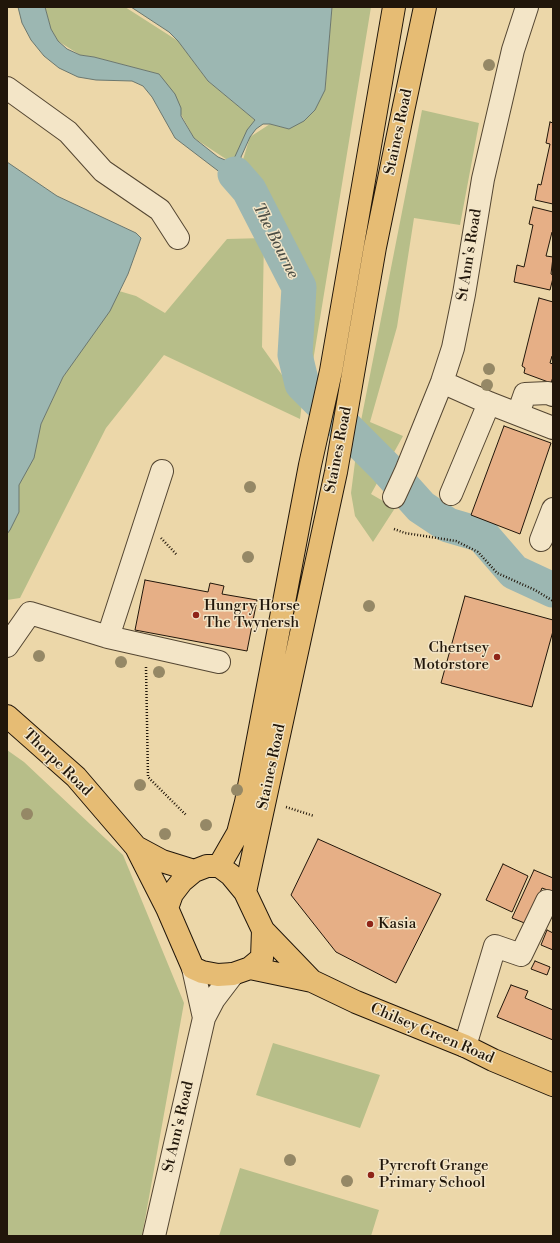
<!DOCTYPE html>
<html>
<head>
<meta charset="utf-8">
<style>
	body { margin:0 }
	#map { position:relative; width:560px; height:1243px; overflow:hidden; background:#ecd7a9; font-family:"Libre Bodoni",serif }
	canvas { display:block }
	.frame { position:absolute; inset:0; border:8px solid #21160a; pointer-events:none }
</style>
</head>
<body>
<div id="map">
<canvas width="560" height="1243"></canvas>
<div class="frame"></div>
</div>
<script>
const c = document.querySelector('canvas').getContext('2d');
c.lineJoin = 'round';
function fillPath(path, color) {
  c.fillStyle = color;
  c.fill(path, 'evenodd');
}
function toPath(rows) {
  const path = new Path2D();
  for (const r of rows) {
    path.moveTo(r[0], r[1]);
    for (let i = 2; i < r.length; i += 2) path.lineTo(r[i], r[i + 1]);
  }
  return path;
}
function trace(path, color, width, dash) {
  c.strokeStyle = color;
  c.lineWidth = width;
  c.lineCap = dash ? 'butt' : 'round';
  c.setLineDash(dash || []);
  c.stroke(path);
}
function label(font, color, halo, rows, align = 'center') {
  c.font = font + ' "Libre Bodoni",serif';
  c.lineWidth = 3;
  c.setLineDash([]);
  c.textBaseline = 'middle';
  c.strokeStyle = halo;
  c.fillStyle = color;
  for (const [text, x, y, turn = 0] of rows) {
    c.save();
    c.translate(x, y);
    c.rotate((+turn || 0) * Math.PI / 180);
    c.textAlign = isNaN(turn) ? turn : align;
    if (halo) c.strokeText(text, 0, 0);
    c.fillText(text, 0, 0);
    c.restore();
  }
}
fillPath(toPath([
	[45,7,125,7,178,41,208,81,255,120,232,163,194,138,159,74,94,57,80,55,58,41,51,29],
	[332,7,371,7,313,361,310,339,309,273,268,210,267,195,260,182,244,171,241,166,250,137,270,124,289,129,325,90],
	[422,110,479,123,460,225,414,218,397,327,370,422,403,436,371,494,395,508,373,542,355,516,351,493,359,431],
	[264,238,262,347,302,403,300,419,164,355,106,428,20,598,7,600,7,533,19,485,41,424,63,377,119,291,136,296,165,313,227,239],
	[7,750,24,762,123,855,184,1003,142,1236,7,1236],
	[273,1043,380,1075,360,1128,256,1095],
	[240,1168,379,1210,371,1236,219,1236]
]), '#b7be89');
const water = toPath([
	[18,7,45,7,51,29,58,41,67,49,80,55,94,57,159,74,175,94,181,108,181,116,194,138,218,157,232,163,247,130,255,120,208,81,178,41,169,32,131,7,332,7,325,90,315,110,304,121,289,129,270,124,263,124,256,129,250,137,241,157,241,166,244,170,260,182,267,195,269,205,268,210,256,218,254,210,250,207,234,183,175,138,152,97,143,86,132,81,96,80,78,77,59,68,44,56,31,40,22,23,18,7],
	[7,162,57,196,136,233,141,238,128,274,110,311,63,377,41,424,34,458,19,485,19,512,10,530,7,534,7,162]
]);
fillPath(water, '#9cb7b2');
trace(water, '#6b776f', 1);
trace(toPath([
	[235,174,249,190,299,287,295,355,302,384,387,469,421,507,448,525,482,535,514,572,553,590]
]), '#9cb7b2', 35);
const building = toPath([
	[550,122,553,123,553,204,535,200,538,184,541,185,550,144,546,143,550,122],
	[533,207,553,212,553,232,552,232,546,256,553,257,551,274,553,275,553,278,550,290,514,282,517,265,524,267,533,225,529,224,533,207],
	[539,298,553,302,553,357,552,356,550,363,553,364,553,377,551,383,524,373,525,368,522,366,539,298],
	[504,426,551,443,520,534,471,515,504,426],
	[145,580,208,592,210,583,224,586,222,594,257,600,247,651,135,630,145,580],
	[465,596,553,620,553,631,532,707,441,683,465,596],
	[318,839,441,894,396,983,336,952,291,895,318,839],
	[503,864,528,876,512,912,486,900,503,864],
	[534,870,553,878,553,892,542,888,527,924,512,918,534,870],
	[547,930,553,933,553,950,541,945,547,930],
	[535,961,550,967,547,975,531,969,535,961],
	[511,985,528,991,525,998,553,1010,553,1040,497,1017,511,985]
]);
fillPath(building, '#e6af86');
trace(building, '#21160a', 1);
const minor = toPath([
	[7,88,68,132,103,171,160,210,178,238],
	[442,382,489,403,553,428],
	[518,414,525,394,548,393,553,395],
	[451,494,489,403],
	[394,497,406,471,442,382,453,348,464,294,483,179,513,50,527,7],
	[541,540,553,509],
	[108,637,219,662],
	[7,646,30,613,108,637,162,471],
	[193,968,204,1018],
	[465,1046,495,946,521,955,547,901],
	[154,1236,204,1018,214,999,233,974]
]);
const major = toPath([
	[7,716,76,777,136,847,167,908],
	[136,847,162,861,194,871],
	[207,866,219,866,231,875,245,892,263,930,262,958,250,968,233,974,218,975,202,972,193,968,167,908,172,894,182,881,194,871,207,866],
	[219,866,238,833,246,802,310,465,331,371,394,7],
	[245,892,336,472,375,247,403,111,425,7],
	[263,930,312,981],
	[250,968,312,981,356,1002,465,1046,493,1060,553,1085]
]);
trace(minor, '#544632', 24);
trace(major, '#21160a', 24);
trace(toPath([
	[394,529,405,533,456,541,478,552,497,573,535,590,553,601],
	[161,538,177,555],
	[146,667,148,777,186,815],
	[286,807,314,816]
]), '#21160a', 2.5, [1, 2]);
trace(minor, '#f3e5c7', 22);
trace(major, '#e6bc74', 22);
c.fillStyle = '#958866';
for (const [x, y] of [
	[489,65],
	[489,369],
	[487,385],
	[250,487],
	[248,557],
	[369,606],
	[39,656],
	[121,662],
	[159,672],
	[140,785],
	[237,790],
	[27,814],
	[206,825],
	[165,834],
	[290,1160],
	[347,1181]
]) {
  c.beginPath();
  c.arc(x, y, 6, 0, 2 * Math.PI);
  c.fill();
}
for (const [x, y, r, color] of [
	[196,615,4,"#8f2418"],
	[497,657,4,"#8f2418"],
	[370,924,4,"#8f2418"],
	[371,1175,4,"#8f2418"]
]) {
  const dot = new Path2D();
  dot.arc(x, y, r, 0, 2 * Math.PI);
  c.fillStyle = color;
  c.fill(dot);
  trace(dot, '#f3e5c7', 1.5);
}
label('15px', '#21160a', '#f3e5c7', [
	["Staines Road",399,132,-78],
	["St Ann's Road",470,255,-81],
	["Staines Road",339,450,-79],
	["Thorpe Road",57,763,44],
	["Staines Road",272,767,-78],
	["Chilsey Green Road",432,1034,23],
	["St Ann's Road",179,1127,-77]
]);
label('15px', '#21160a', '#f3e5c7', [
	["Hungry Horse",204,606],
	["The Twynersh",204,623],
	["Chertsey",489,648,"right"],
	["Motorstore",489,665,"right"],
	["Kasia",378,924],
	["Pyrcroft Grange",379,1166],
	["Primary School",379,1183]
], 'left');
label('italic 16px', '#4c4e45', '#f3e5c7', [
	["The Bourne",275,241,63]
]);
</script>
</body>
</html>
